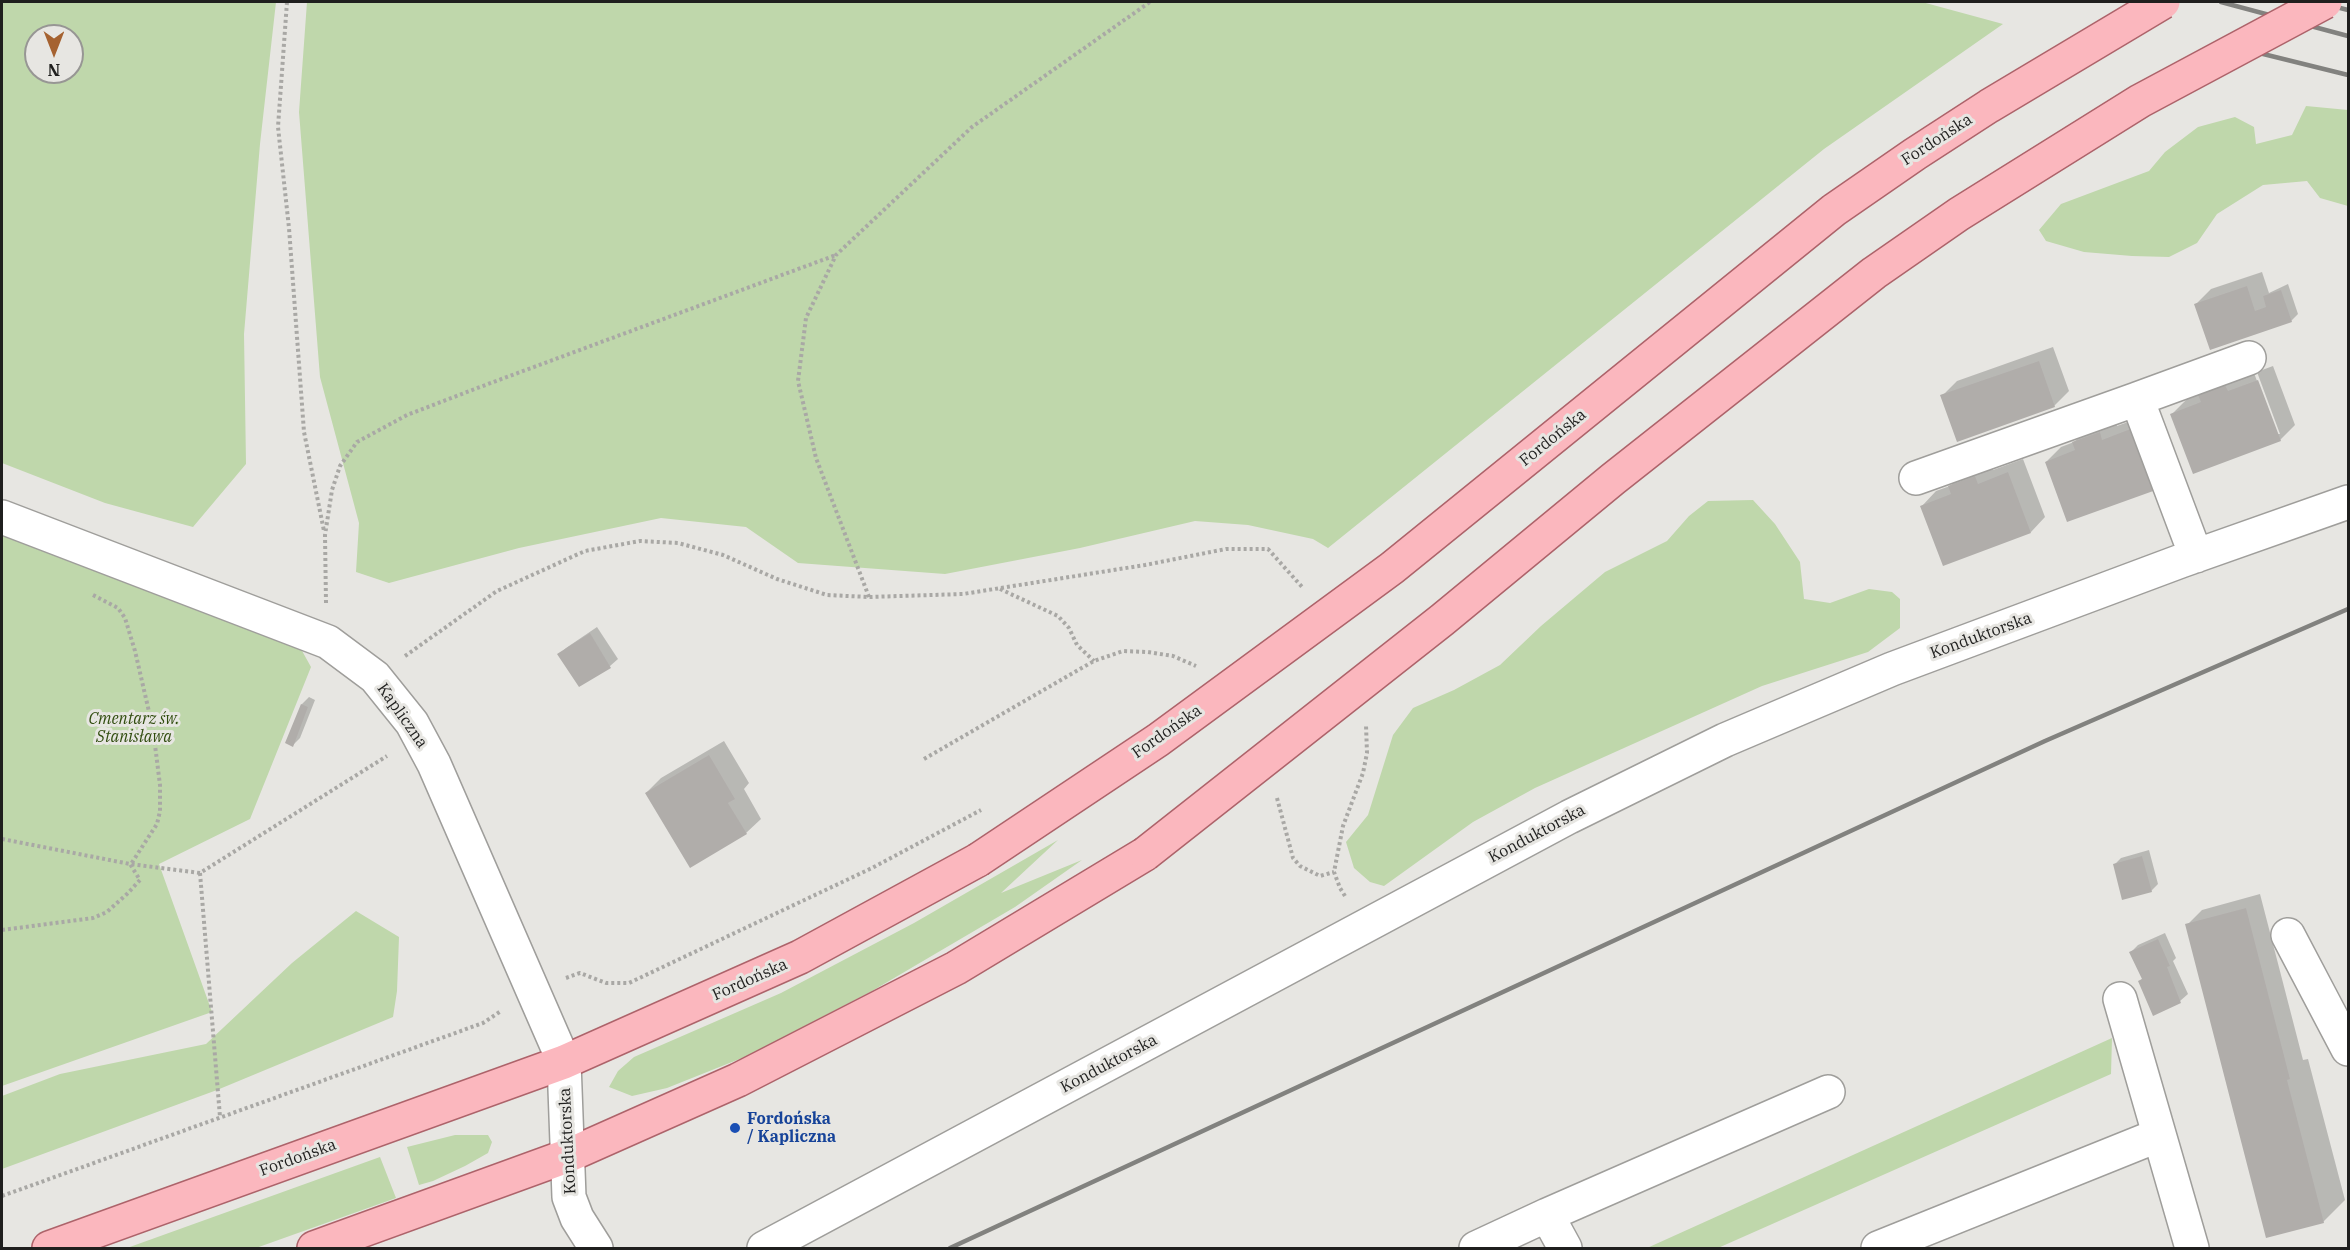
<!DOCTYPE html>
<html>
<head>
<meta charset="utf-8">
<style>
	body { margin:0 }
	#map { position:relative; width:2350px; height:1250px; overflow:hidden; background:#e7e6e2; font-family:"IBM Plex Serif",serif }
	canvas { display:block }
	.frame { position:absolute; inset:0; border:3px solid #1f1f1e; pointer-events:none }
	.north { position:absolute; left:24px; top:24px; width:60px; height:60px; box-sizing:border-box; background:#e7e6e2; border:2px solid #979694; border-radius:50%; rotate:180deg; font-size:16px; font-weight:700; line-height:24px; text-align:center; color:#1f1f1e }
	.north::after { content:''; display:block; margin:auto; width:21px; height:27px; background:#a56230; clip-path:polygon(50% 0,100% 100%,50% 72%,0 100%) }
</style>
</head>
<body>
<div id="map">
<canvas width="2350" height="1250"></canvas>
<div class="frame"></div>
<div class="north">N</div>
</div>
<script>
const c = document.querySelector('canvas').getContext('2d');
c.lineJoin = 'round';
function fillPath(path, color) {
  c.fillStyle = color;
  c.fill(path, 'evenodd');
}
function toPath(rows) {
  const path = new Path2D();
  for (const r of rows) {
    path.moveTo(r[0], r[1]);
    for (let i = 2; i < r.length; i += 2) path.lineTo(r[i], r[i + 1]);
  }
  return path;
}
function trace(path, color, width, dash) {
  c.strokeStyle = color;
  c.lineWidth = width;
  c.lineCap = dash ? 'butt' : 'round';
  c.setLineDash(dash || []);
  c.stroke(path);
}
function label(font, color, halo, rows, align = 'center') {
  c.font = font + ' "IBM Plex Serif",serif';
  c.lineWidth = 6;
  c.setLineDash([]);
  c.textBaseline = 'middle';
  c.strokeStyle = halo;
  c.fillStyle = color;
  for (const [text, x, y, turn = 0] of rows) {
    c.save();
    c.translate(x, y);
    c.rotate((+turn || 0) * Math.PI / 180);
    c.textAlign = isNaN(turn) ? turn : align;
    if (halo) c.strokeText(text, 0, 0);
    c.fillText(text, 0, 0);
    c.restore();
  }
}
fillPath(toPath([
	[2,2,276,2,260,144,244,334,246,464,193,527,105,503,2,463],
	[36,36,72,36,72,72,36,72],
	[307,2,1922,2,2003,24,1824,149,1328,548,1313,539,1248,525,1195,521,1080,548,945,574,798,563,746,527,661,518,519,548,389,583,356,572,359,523,320,377,299,112],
	[2306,106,2348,110,2348,206,2320,198,2307,181,2263,185,2217,214,2197,243,2169,257,2132,256,2084,252,2046,241,2039,230,2061,204,2149,171,2165,152,2198,127,2235,117,2254,127,2256,144,2292,135],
	[1753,500,1775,524,1800,562,1804,599,1830,603,1869,589,1892,592,1900,599,1900,628,1868,652,1762,686,1535,788,1473,822,1384,886,1370,882,1354,868,1346,842,1368,815,1393,735,1413,708,1454,690,1500,665,1541,626,1605,572,1667,541,1689,516,1708,501],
	[2,535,301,649,311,667,250,819,159,864,212,1012,2,1086],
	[1058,840,1001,893,1082,860,1015,907,872,991,747,1056,667,1088,632,1096,609,1087,618,1071,634,1057,781,993,914,923],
	[356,911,399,937,397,991,393,1017,217,1090,2,1169,2,1096,60,1074,206,1044,292,963],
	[2112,1038,2111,1074,1718,1248,1647,1248],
	[455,1135,488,1135,492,1142,488,1153,465,1166,433,1181,419,1185,407,1147],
	[380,1157,396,1198,256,1248,127,1248]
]), '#bfd7ab');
fillPath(toPath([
	[2262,272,2269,293,2288,284,2298,314,2291,321,2196,304,2211,289],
	[2053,347,2069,391,2054,406,1942,396,1957,381],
	[2273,366,2295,425,2280,440,2172,414,2187,399,2201,394,2215,380,2243,377],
	[2257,372,2280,434,2277,434,2254,373],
	[2147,415,2170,474,2046,462,2061,447,2074,442,2089,428,2115,419,2117,426],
	[2023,459,2045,517,2031,532,1922,506,1936,491,1950,486,1964,472,1990,463,1993,470],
	[597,627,618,659,610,666,580,685,559,655,566,648],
	[309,697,315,700,300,738,293,745,287,742,302,704],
	[724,741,749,783,744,789,761,819,746,833,646,793,661,778],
	[2149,850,2158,884,2151,891,2114,865,2121,858],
	[2260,894,2303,1060,2308,1059,2345,1200,2323,1222,2187,925,2202,910],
	[2165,933,2176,958,2173,961,2188,994,2180,1001,2153,1014,2140,981,2143,978,2131,952,2138,945]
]), '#0003');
fillPath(toPath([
	[2247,286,2255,311,2266,307,2263,296,2281,290,2292,322,2210,350,2194,304],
	[2039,361,2055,407,1957,442,1940,395],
	[2258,380,2281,441,2193,474,2170,414,2201,402,2198,395,2225,385,2228,391],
	[2133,428,2156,490,2067,522,2045,462,2075,450,2072,442,2100,432,2102,440],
	[2008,472,2031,533,1943,566,1920,506,1951,494,1948,486,1975,476,1978,484],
	[590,633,611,668,579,687,557,654],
	[301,704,308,707,293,747,285,743],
	[709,755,735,799,728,803,747,834,690,868,645,793],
	[2142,856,2152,892,2122,900,2113,864],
	[2246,908,2290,1079,2287,1080,2324,1223,2266,1238,2185,924],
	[2158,939,2170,966,2167,967,2181,1003,2153,1016,2138,981,2142,979,2129,952]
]), '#b0adaa');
const minor = toPath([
	[1916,478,2137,399],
	[2,517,328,642,375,677,412,723,434,764,564,1062,569,1197,577,1218,596,1248],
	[2196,556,2137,399,2249,358],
	[2288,935,2348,1049],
	[2120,999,2192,1248],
	[1547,1215,1828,1092],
	[764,1248,1569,817,1725,740,1892,669,2181,561,2348,502],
	[1476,1248,1547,1215,1565,1248],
	[1878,1248,2159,1135]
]);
const major = toPath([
	[49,1248,564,1062,800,957,978,860],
	[314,1248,567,1156,738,1080,956,968,1145,854]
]);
trace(minor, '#9f9e9b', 36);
trace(major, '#ad636a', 36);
trace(toPath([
	[287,2,278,127,289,228,304,432,324,531],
	[1000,589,1058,616,1069,628,1077,645,1094,661],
	[93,595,118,608,125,618,135,651,153,729,160,785,160,811,157,824,131,864],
	[869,597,816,458,798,381,806,318,836,255,972,127,1150,2],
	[326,603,325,535,332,490,340,466,357,442,407,415,480,387,836,255],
	[405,656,497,591,585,551,640,541,678,543,723,555,777,579,827,595,869,597,963,594,1145,565,1226,549,1268,549,1303,588],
	[924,759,1094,661,1123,651,1148,652,1173,656,1196,666],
	[1277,798,1293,858,1300,866,1320,876,1334,872],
	[2,839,130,864,200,873,387,756],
	[200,873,220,1117],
	[1345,896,1340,888,1334,872,1343,826,1363,773,1367,753,1366,725],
	[2,930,93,918,107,912,127,894,140,880,130,864],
	[566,978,580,973,606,983,629,983,872,868,981,810],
	[2,1196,483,1023,501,1011]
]), '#a9a8a5', 4, [3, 3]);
trace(minor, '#fff', 33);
trace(major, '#fbb7be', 33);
trace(toPath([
	[2221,2,2348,36],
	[2317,2,2348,10],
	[2243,49,2348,75],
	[950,1248,2045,741,2348,609]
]), '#82827f', 4.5);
const majorBridge = toPath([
	[1145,854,1442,620,1613,479,1874,273,1959,214,2140,101,2325,2],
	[978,860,1158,740,1392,568,1834,210,1915,154,1989,106,2163,2]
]);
trace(majorBridge, '#ad636a', 36, []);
trace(majorBridge, '#fbb7be', 33);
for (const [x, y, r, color] of [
	[735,1128,6,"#1a4fb4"]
]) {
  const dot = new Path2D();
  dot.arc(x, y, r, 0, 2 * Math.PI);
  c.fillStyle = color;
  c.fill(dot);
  trace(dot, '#e7e6e2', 2);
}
label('16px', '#1f1f1e', '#e7e6e2', [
	["Fordońska",1937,140,-33],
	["Fordońska",1553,438,-39],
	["Konduktorska",1981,636,-20],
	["Kapliczna",402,716,55],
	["Fordońska",1167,732,-35],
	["Konduktorska",1537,834,-28],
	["Fordońska",750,980,-24],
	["Konduktorska",1109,1064,-28],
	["Konduktorska",568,1141,-93],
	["Fordońska",298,1158,-20]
]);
label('italic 16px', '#314d0f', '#e7e6e2', [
	["Cmentarz św.",134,719],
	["Stanisława",134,737]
]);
label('bold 16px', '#164399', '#e7e6e2', [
	["Fordońska",747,1119],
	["/ Kapliczna",747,1137]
], 'left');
</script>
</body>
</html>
